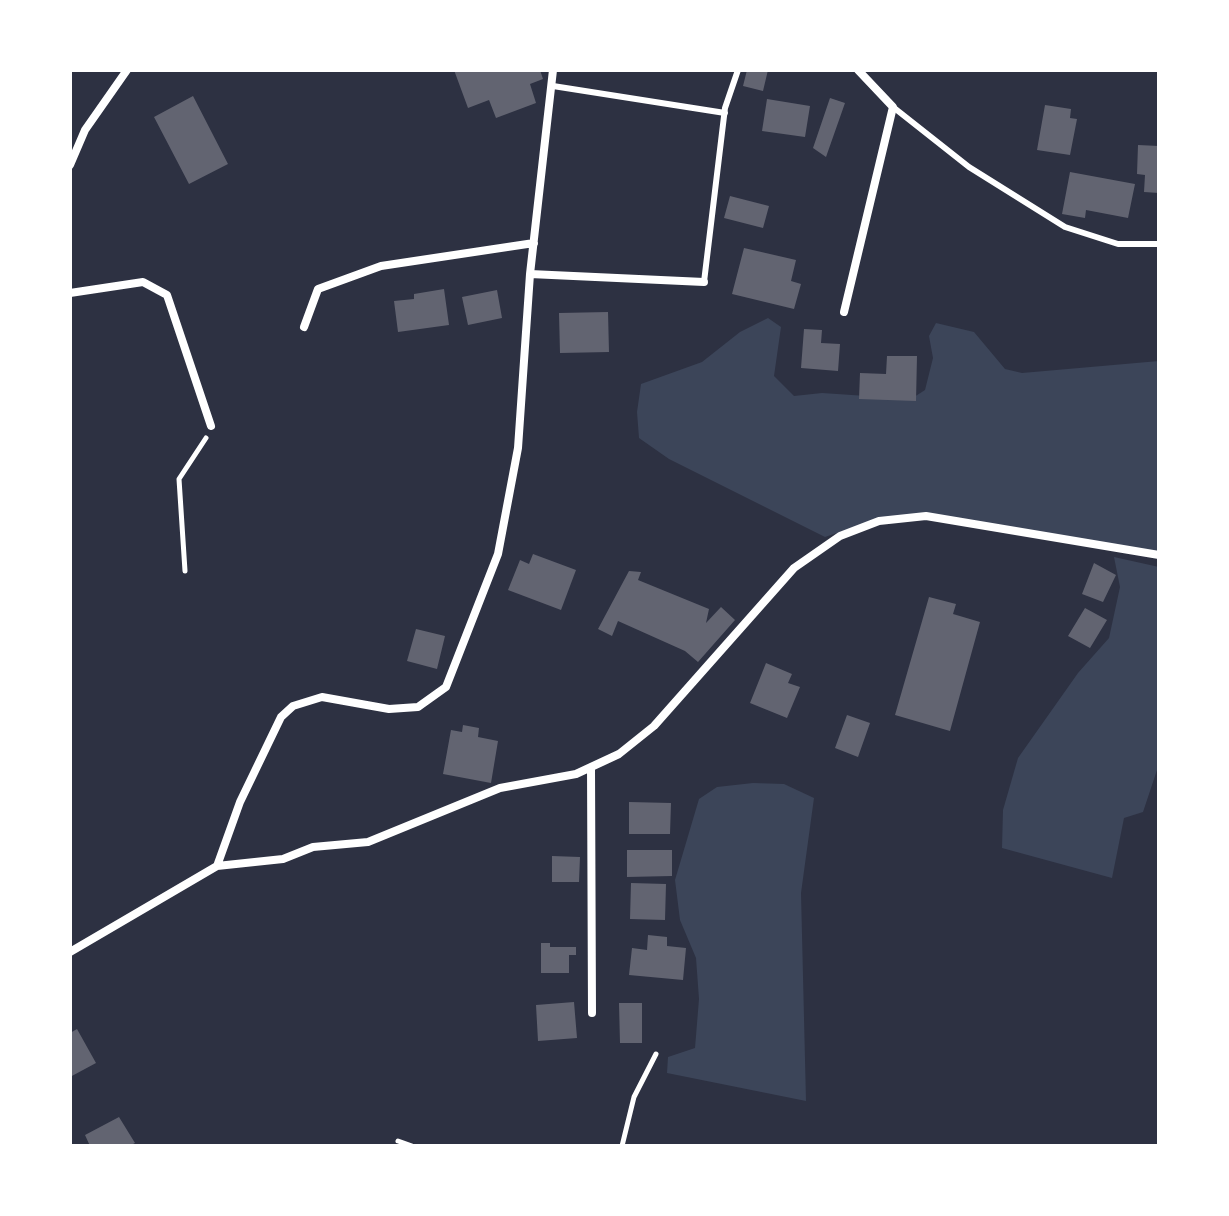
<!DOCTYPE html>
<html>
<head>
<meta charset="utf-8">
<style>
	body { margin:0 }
	#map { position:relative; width:1229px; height:1216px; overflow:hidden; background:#2d3142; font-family:"Noto Sans",sans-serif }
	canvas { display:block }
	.frame { position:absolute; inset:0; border:72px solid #fff; pointer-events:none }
</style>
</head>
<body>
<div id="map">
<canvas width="1229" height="1216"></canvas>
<div class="frame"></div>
</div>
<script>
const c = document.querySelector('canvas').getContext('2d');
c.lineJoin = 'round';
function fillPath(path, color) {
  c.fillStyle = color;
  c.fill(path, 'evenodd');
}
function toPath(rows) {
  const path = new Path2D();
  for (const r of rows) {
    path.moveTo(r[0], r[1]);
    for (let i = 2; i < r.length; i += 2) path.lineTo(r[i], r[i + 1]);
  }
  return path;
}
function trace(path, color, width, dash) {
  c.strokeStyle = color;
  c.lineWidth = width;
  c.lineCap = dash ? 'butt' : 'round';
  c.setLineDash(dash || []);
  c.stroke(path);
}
fillPath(toPath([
	[768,318,781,327,774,376,794,396,822,393,911,399,925,390,933,358,929,336,936,323,974,332,1005,369,1022,373,1159,361,1159,555,930,517,881,518,825,537,669,459,639,438,637,412,641,384,702,362,740,332],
	[1114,557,1159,567,1159,764,1143,812,1124,818,1112,878,1002,848,1003,810,1018,758,1078,673,1109,638,1120,587],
	[753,783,784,784,814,798,801,893,806,1101,667,1073,668,1057,695,1048,699,999,696,958,680,920,675,880,699,799,717,787]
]), '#3c4559');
fillPath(toPath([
	[454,70,540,70,543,79,530,84,536,103,496,118,489,100,468,108],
	[747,70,768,70,763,91,743,86],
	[193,96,228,164,189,184,154,117],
	[830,98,845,103,826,157,813,148],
	[767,99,810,106,805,137,762,131],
	[1045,105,1071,109,1070,118,1077,119,1070,155,1037,150],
	[1138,145,1159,146,1159,193,1144,192,1145,175,1137,174],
	[1070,172,1135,184,1128,218,1086,210,1085,218,1062,214],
	[730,196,769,206,763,228,724,218],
	[744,248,796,260,791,281,801,284,794,309,732,294],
	[444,289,449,325,398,332,394,301,414,299,414,294],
	[497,290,502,318,468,325,462,297],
	[608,312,609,352,560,353,559,313],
	[804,329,822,330,821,343,840,344,838,371,801,368],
	[887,356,917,356,916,401,859,399,860,373,886,374],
	[533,554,576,570,561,610,508,590,520,560,529,564],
	[1094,563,1116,575,1103,602,1082,594],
	[629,571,641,572,638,580,709,609,706,623,721,607,735,620,698,662,685,651,618,621,612,636,598,629],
	[929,597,956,604,953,614,980,622,950,731,895,715],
	[1085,608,1107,620,1090,648,1068,636],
	[416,629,445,636,437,669,407,661],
	[766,663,792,674,788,683,800,687,787,718,750,703],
	[847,715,870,723,858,757,835,748],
	[463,725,479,728,478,737,498,741,491,783,443,774,451,730,462,732],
	[629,802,671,803,670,834,629,834],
	[627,850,672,850,672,876,627,877],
	[552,856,580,857,579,882,552,882],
	[631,883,666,884,665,920,630,919],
	[648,935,667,937,667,946,686,948,683,980,629,975,632,948,647,950],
	[541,943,550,943,550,947,576,947,576,955,569,955,569,973,541,973],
	[574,1002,577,1038,538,1041,536,1005],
	[619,1003,642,1003,642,1043,620,1043],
	[77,1029,96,1063,70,1077,70,1033],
	[119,1117,135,1143,129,1146,90,1146,85,1135]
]), '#626471');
trace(toPath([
	[185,571,179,479,206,438],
	[398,1141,412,1146],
	[622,1146,634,1097,656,1054]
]), '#fff', 5);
trace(toPath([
	[553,86,725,113],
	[893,107,969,167,1065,227,1118,244,1159,244],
	[704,282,725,108,738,70]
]), '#fff', 6);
trace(toPath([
	[70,165,85,130,127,70],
	[530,274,704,282],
	[70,293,143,282,167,295,211,426],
	[844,312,893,107,858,70],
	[304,327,318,289,381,266,534,243],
	[591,767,592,1013],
	[217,866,240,802,281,717,293,706,322,697,389,709,418,707,446,687,498,554,518,448,530,274,553,70],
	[70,952,217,866,283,859,313,847,368,842,500,788,576,774,619,754,654,726,794,568,840,536,879,521,926,516,1159,555]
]), '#fff', 8);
</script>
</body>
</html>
